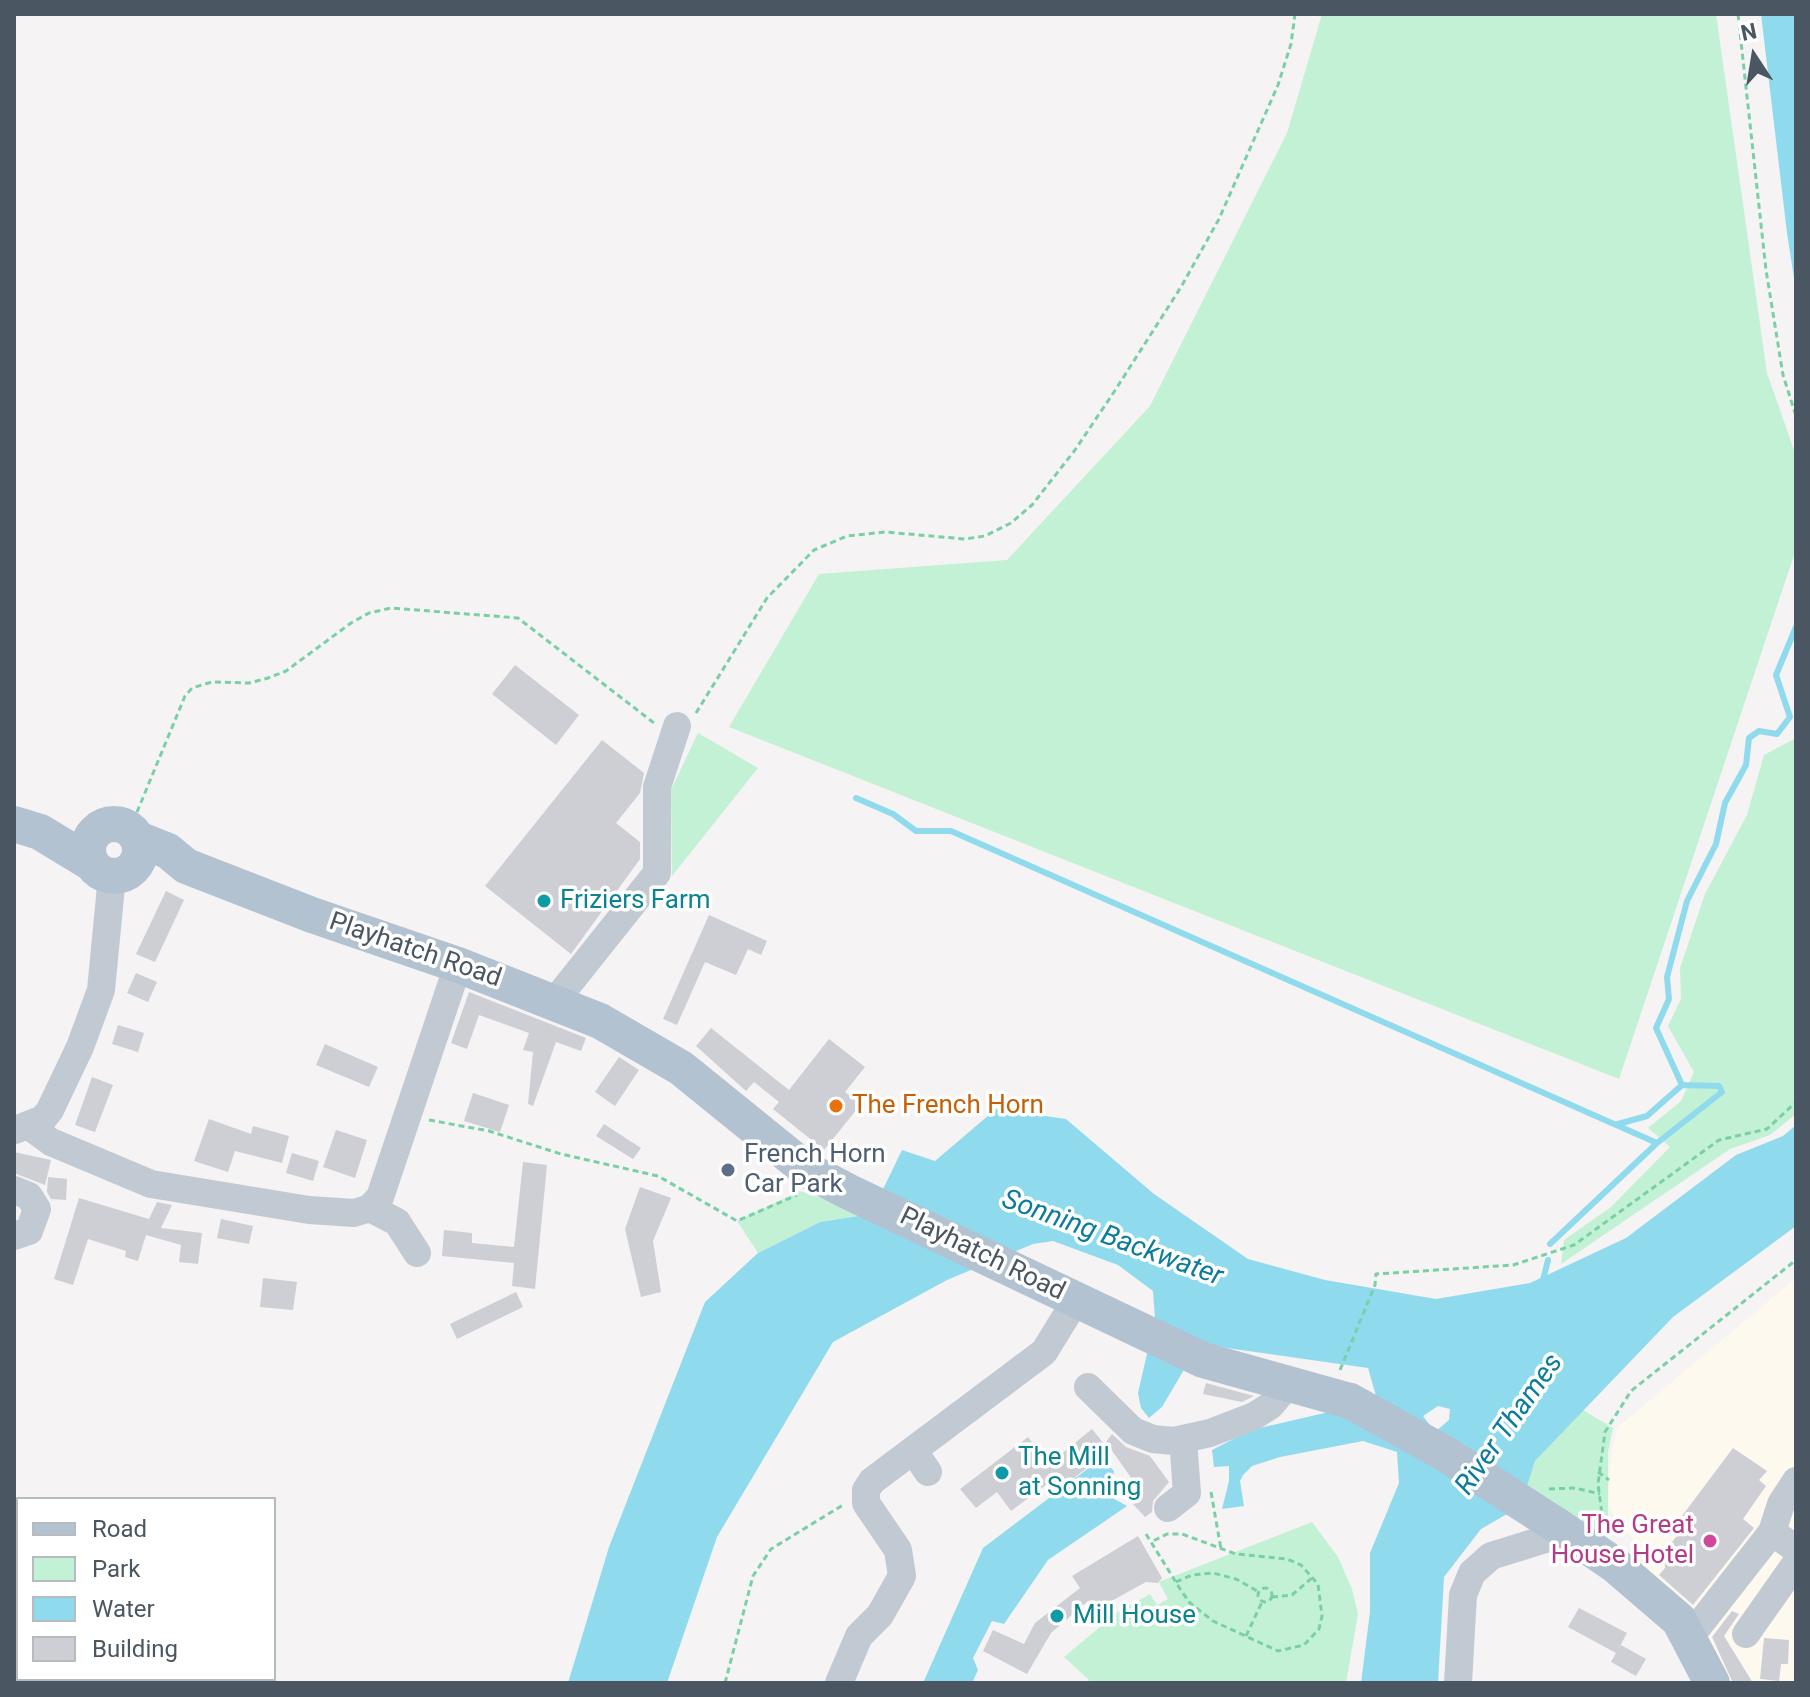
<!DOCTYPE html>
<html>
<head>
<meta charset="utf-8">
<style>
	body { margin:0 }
	#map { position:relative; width:1810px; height:1697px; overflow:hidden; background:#f5f3f3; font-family:Roboto,sans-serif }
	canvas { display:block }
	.frame { position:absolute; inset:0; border:16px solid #4a5661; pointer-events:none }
	.legend { position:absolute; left:16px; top:1497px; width:260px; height:184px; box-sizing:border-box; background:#fff; border:2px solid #b7bbc0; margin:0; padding:10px 14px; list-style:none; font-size:24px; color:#4a5661 }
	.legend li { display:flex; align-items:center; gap:16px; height:40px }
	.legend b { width:40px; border:2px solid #b7bbc0 }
	.north { position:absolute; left:1714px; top:16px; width:80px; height:80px; -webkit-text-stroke:6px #fff; paint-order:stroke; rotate:348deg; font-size:22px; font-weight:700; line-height:32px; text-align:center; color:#4a5661 }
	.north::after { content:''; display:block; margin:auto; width:28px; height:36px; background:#4a5661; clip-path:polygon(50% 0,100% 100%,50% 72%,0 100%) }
</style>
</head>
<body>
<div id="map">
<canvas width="1810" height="1697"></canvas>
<div class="frame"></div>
<ul class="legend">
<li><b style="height:10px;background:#b3c2d1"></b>Road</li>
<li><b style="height:22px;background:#c3f1d5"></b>Park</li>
<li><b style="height:22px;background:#90daee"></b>Water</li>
<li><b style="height:22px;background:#cdcfd5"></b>Building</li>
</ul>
<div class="north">N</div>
</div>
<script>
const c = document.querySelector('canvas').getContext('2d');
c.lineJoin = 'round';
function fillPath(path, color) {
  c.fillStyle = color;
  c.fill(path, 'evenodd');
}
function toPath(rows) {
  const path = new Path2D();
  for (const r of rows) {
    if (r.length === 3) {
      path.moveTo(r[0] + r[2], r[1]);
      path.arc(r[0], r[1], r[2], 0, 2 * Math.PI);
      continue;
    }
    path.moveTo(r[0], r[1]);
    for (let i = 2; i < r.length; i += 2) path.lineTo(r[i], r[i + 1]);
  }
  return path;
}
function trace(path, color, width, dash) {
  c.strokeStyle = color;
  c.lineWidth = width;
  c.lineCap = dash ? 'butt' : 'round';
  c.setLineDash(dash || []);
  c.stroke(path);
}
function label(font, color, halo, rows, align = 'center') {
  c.font = font + ' Roboto,sans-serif';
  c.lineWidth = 7;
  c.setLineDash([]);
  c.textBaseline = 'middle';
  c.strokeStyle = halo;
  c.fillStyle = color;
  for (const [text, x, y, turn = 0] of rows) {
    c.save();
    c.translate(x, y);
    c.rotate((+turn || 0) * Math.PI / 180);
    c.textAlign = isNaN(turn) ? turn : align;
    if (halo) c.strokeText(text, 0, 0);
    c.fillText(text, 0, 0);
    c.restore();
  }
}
fillPath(toPath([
	[1796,1278,1796,1678,1784,1683,1727,1683,1654,1581,1635,1541,1614,1517,1608,1503,1611,1452,1618,1427]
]), '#fdf9ef');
fillPath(toPath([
	[1322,14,1716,14,1767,373,1796,456,1796,549,1619,1079,729,727,819,574,1007,560,1150,406,1287,133],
	[698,733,758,768,672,876,671,790],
	[1796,738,1796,1114,1770,1135,1730,1149,1561,1264,1564,1240,1611,1207,1670,1147,1648,1128,1681,1101,1694,1072,1668,1026,1681,999,1680,968,1705,894,1747,815,1764,755],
	[800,1191,871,1214,820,1222,758,1253,737,1221],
	[1583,1410,1613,1428,1608,1452,1608,1534,1601,1542,1525,1489,1535,1461],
	[1312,1522,1338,1557,1352,1589,1358,1614,1346,1683,1087,1683,1089,1680,1064,1657,1118,1612,1150,1594,1157,1605,1168,1599,1159,1582]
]), '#c3f1d5');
fillPath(toPath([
	[1761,14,1796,14,1796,291,1787,233],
	[996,1109,1066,1119,1154,1194,1248,1259,1325,1280,1436,1299,1530,1283,1626,1238,1736,1155,1783,1136,1796,1125,1796,1226,1673,1317,1535,1461,1527,1486,1507,1514,1481,1529,1444,1577,1438,1683,1361,1683,1370,1612,1370,1553,1399,1483,1397,1452,1363,1441,1280,1457,1252,1466,1243,1475,1240,1481,1244,1506,1222,1509,1229,1481,1229,1466,1214,1467,1212,1450,1251,1430,1329,1412,1376,1396,1368,1368,1213,1346,1185,1368,1162,1407,1149,1418,1141,1408,1138,1393,1155,1319,1153,1291,1118,1265,1053,1241,1033,1244,947,1280,833,1342,717,1537,667,1683,568,1683,609,1547,705,1302,758,1253,820,1222,871,1214,902,1150,935,1161],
	[1438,1406,1450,1409,1449,1420,1435,1432,1423,1416],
	[1102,1458,1114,1471,1109,1496,1127,1506,1048,1560,1004,1624,992,1621,973,1658,978,1670,972,1683,923,1683,983,1548]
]), '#90daee');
trace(toPath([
	[856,798,893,814,916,831,951,831,1657,1143],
	[1618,1124,1647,1116,1682,1085],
	[1550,1244,1657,1143,1722,1092,1719,1086,1682,1085,1656,1028,1669,999,1667,977,1687,901,1716,844,1725,803,1746,765,1749,738,1759,731,1777,734,1790,717,1776,675,1796,627],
	[1543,1280,1548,1260]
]), '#90daee', 6);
fillPath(toPath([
	[515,665,579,715,556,745,492,694],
	[602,740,644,773,640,793,616,823,640,842,640,859,571,954,485,886],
	[166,891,184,900,155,962,136,954],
	[709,915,767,941,761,955,748,949,736,975,705,962,677,1025,663,1019],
	[136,973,157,982,148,1002,127,993],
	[469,992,586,1038,581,1051,556,1042,533,1106,528,1104,533,1052,523,1050,529,1033,479,1015,467,1049,451,1043],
	[118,1025,144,1033,138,1052,112,1044],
	[711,1028,789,1090,829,1039,865,1067,845,1092,861,1104,824,1150,773,1109,779,1102,754,1082,746,1091,696,1046],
	[325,1044,378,1067,369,1087,316,1065],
	[619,1057,639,1070,615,1106,595,1092],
	[92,1077,113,1085,95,1132,75,1125],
	[473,1093,509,1105,500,1132,464,1121],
	[209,1119,251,1134,253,1126,289,1136,282,1163,235,1151,228,1172,194,1161],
	[604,1124,641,1148,633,1159,596,1136],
	[336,1130,367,1140,355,1178,323,1167],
	[14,1152,51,1160,45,1185,14,1173],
	[292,1153,319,1161,313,1181,286,1173],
	[523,1162,547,1165,535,1289,512,1286,514,1263,442,1256,444,1230,472,1233,472,1243,514,1247],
	[48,1177,67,1179,66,1200,51,1199,47,1192],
	[640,1187,671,1198,653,1241,661,1292,641,1297,625,1229],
	[79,1198,149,1219,157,1202,172,1205,161,1228,202,1233,198,1264,179,1262,181,1245,146,1235,138,1261,125,1257,126,1251,88,1239,73,1285,54,1279],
	[221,1219,253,1226,249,1244,217,1238],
	[263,1278,297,1282,293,1310,260,1307],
	[516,1292,523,1307,457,1339,450,1324],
	[1206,1383,1254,1396,1242,1402,1203,1394],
	[1092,1429,1109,1450,1063,1487,1055,1478,1011,1511,997,1492,976,1508,960,1489,1028,1437,1049,1464],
	[1112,1434,1126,1447,1150,1456,1169,1482,1153,1501,1152,1512,1145,1517,1121,1491,1134,1482,1106,1442],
	[1733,1448,1767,1471,1759,1480,1766,1486,1743,1519,1754,1528,1693,1605,1659,1575,1665,1568,1664,1552,1688,1522,1682,1516],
	[1138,1536,1162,1578,1158,1583,1146,1582,1095,1610,1088,1601,1051,1633,1027,1674,983,1651,993,1630,1024,1644,1035,1623,1080,1588,1072,1576],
	[1579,1608,1627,1633,1618,1650,1621,1645,1646,1659,1636,1676,1611,1662,1616,1653,1568,1627],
	[1732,1611,1739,1614,1724,1636,1753,1683,1733,1683,1712,1637],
	[1764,1638,1789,1640,1788,1664,1781,1664,1779,1681,1760,1679]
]), '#cdcfd5');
trace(toPath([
	[1738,14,1766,270,1783,375,1796,416],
	[696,713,767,598,814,550,847,536,885,532,965,539,985,536,1011,523,1032,505,1075,450,1114,392,1181,287,1219,219,1278,85,1291,44,1295,14],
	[137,812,185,696,192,688,212,682,249,683,268,678,286,671,351,623,369,613,391,608,518,618,654,723],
	[429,1120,489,1131,561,1154,658,1176,737,1221,797,1195],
	[1340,1370,1375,1285,1376,1274,1513,1265,1574,1245,1719,1140,1767,1129,1796,1102],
	[1598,1472,1609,1480],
	[1549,1489,1575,1488,1600,1494],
	[1211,1492,1221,1549],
	[1603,1522,1598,1484,1605,1432,1631,1391,1796,1260],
	[1146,1534,1182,1592,1190,1603,1213,1621,1278,1651,1304,1645,1319,1629,1322,1616,1318,1584,1301,1565,1287,1559,1236,1554,1182,1534,1167,1534,1151,1542],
	[1176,1582,1192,1575,1213,1573,1236,1579,1259,1592],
	[1265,1595,7],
	[1272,1597,1292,1595,1313,1577],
	[1246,1636,1262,1602],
	[725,1683,753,1576,771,1549,843,1505]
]), '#7ad0a6', 3, [6, 4]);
trace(toPath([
	[555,1001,657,873,657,787,677,726],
	[29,1126,51,1142,151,1184,309,1210,354,1213,370,1208,380,1197,458,965],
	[15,1130,43,1119,50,1110,80,1047,101,990,112,876],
	[14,1190,29,1196,37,1209,29,1231,14,1236],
	[370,1208,397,1222,417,1253],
	[1088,1387,1133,1431,1153,1439,1174,1441,1210,1433,1254,1416,1270,1406,1288,1385],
	[913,1450,928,1472],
	[1168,1508,1187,1493,1183,1440],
	[1772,1532,1781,1504,1796,1481],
	[1746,1634,1796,1563],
	[1689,1638,1772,1532,1796,1549],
	[839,1683,859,1636,880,1615,902,1576,898,1550,866,1503,866,1490,872,1481,1044,1352,1076,1300],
	[1458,1683,1463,1595,1472,1573,1491,1556,1568,1532]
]), '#c1cad2', 28);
trace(toPath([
	[114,850,26],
	[14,824,40,832,91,863],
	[138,839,168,851,186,866,312,915,458,965,600,1021,681,1068,807,1170,849,1192,1203,1360,1350,1401],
	[1556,1525,1615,1565,1679,1620,1712,1683]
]), '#b3c2d1', 36);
trace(toPath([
	[1350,1401,1444,1453,1556,1525]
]), '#b3c2d1', 36);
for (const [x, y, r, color] of [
	[544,901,8,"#0f9aa8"],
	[836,1106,8,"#e8710a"],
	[728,1170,8,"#5c6f8a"],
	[1002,1473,8,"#0f9aa8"],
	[1710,1541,8,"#d1479c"],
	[1057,1616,8,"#0f9aa8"]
]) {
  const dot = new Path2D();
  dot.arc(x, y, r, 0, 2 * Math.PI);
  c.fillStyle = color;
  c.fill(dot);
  trace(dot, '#fff', 3);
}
label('26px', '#0d838f', '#fff', [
	["Friziers Farm",560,901],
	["The Mill",1018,1458],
	["at Sonning",1018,1488],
	["Mill House",1073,1616]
], 'left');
label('26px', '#4a5661', '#fff', [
	["Playhatch Road",415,951,19],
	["Playhatch Road",982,1255,26]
]);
label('26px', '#c56008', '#fff', [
	["The French Horn",852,1106]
], 'left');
label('26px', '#4e5e75', '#fff', [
	["French Horn",744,1155],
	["Car Park",744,1185]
], 'left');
label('26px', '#b23c85', '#fff', [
	["The Great",1694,1526],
	["House Hotel",1694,1556]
], 'right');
label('italic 28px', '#0c7c9b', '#fff', [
	["Sonning Backwater",1112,1239,20],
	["River Thames",1510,1425,-55]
]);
</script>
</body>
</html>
